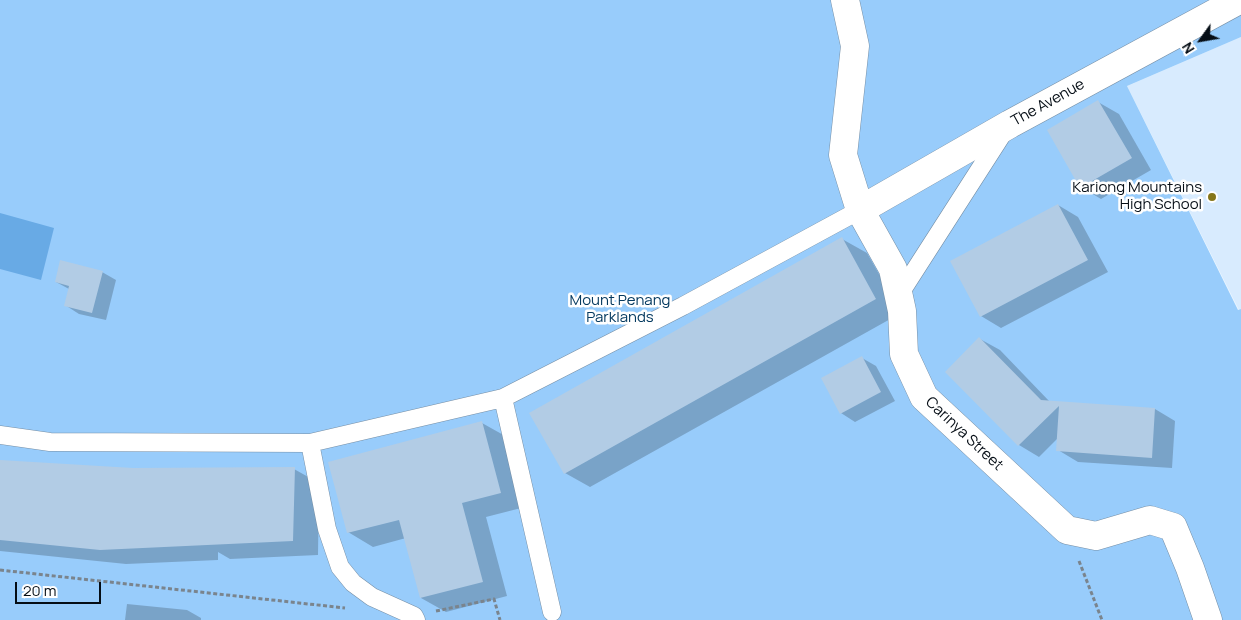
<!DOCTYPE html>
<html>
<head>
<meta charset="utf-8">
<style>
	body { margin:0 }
	#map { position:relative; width:1241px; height:620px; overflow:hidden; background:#eaf5ff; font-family:Manrope,sans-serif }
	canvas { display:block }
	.north { position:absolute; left:1176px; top:15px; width:50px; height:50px; -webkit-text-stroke:4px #fff; paint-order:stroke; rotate:238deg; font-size:14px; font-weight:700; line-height:20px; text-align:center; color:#050d15 }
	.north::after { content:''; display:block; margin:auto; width:18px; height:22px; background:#050d15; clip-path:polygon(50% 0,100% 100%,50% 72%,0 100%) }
	.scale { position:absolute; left:15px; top:582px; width:86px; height:22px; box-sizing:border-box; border:2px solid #050d15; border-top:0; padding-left:6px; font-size:15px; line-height:18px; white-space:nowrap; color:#050d15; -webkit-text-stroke:4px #fff; paint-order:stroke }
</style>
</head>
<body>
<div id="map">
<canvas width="1241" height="620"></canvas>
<div class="north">N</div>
<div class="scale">20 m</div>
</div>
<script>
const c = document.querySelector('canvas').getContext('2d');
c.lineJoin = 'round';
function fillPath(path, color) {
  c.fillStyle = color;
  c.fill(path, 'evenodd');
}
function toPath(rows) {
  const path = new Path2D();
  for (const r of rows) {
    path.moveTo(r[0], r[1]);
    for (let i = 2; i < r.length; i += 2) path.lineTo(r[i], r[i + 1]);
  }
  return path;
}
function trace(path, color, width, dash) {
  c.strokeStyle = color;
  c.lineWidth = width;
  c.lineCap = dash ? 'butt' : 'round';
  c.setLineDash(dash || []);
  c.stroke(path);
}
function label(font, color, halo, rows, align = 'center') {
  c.font = font + ' Manrope,sans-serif';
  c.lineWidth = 5;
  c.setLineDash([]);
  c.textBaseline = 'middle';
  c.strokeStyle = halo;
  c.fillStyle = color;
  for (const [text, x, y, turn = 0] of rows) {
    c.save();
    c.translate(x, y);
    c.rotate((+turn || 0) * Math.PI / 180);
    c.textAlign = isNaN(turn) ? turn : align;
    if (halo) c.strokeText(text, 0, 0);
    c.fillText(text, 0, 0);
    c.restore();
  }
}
fillPath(toPath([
	[1241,37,1241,309,1239,310,1127,86]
]), '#d8ebfe');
fillPath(toPath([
	[0,0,1241,0,1241,37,1127,86,1238,310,1241,309,1241,620,0,620]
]), '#98ccfb');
fillPath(toPath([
	[0,213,54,228,41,280,0,269]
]), '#68aae5');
fillPath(toPath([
	[1098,102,1119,114,1151,170,1101,199,1081,187],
	[1058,205,1078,217,1108,272,1001,328,981,316],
	[842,239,867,253,901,313,590,487,565,473],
	[102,272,116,280,106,320,79,314,65,305,69,289,56,282],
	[980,339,1000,350,1050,402,1155,409,1175,421,1172,468,1078,462,1058,450,1058,438,1039,457,1019,445,946,372],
	[862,358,876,366,895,401,855,422,841,413],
	[482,423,507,437,525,507,486,517,507,596,446,612,421,598,406,538,373,547,348,532],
	[0,462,133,470,294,469,319,483,318,555,230,559,218,552,218,560,126,564,0,551],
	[127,604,187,610,201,618,201,620,125,620]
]), '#0003');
fillPath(toPath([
	[1098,100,1132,158,1080,188,1047,130],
	[1058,204,1088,260,980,317,950,261],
	[842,237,876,299,564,474,529,413],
	[60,260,103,271,92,313,64,306,69,286,55,282],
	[979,337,1041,400,1155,408,1152,458,1056,451,1059,406,1018,446,945,372],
	[862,356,881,392,840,414,821,378],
	[482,421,501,493,462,503,483,582,420,598,399,520,347,533,328,462],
	[0,460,133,468,295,467,293,541,100,550,0,540]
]), '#b2cce5');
const lane = toPath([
	[899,295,1005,130],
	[503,398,552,612],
	[0,435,50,442,310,443,503,398,683,306,860,210],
	[310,443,327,529,340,567,353,583,372,597,414,616,416,620]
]);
const street = toPath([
	[845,0,855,46,843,155,860,210,893,269,902,311,904,354,924,397,1067,530,1096,536,1150,520,1173,527,1190,568,1208,620],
	[860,210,1010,124,1239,0]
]);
trace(lane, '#768fa6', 19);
trace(street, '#768fa6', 29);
trace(toPath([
	[1079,561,1102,620],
	[0,570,345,608],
	[436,611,494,599,500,620]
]), '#7a848d', 3, [4, 2.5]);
trace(lane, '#fff', 18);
trace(street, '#fff', 28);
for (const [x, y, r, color] of [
	[1212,197,5,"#85761a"]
]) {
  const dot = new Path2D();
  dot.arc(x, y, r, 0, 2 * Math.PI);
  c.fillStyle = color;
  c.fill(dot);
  trace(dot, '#fff', 2);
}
label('15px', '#050d15', '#fff', [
	["The Avenue",1048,103,-29],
	["Carinya Street",964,434,43]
]);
label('15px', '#050d15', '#fff', [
	["Kariong Mountains",1202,188],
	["High School",1202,205]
], 'right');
label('15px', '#053a60', '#fff', [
	["Mount Penang",620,301],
	["Parklands",620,318]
]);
</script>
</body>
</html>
